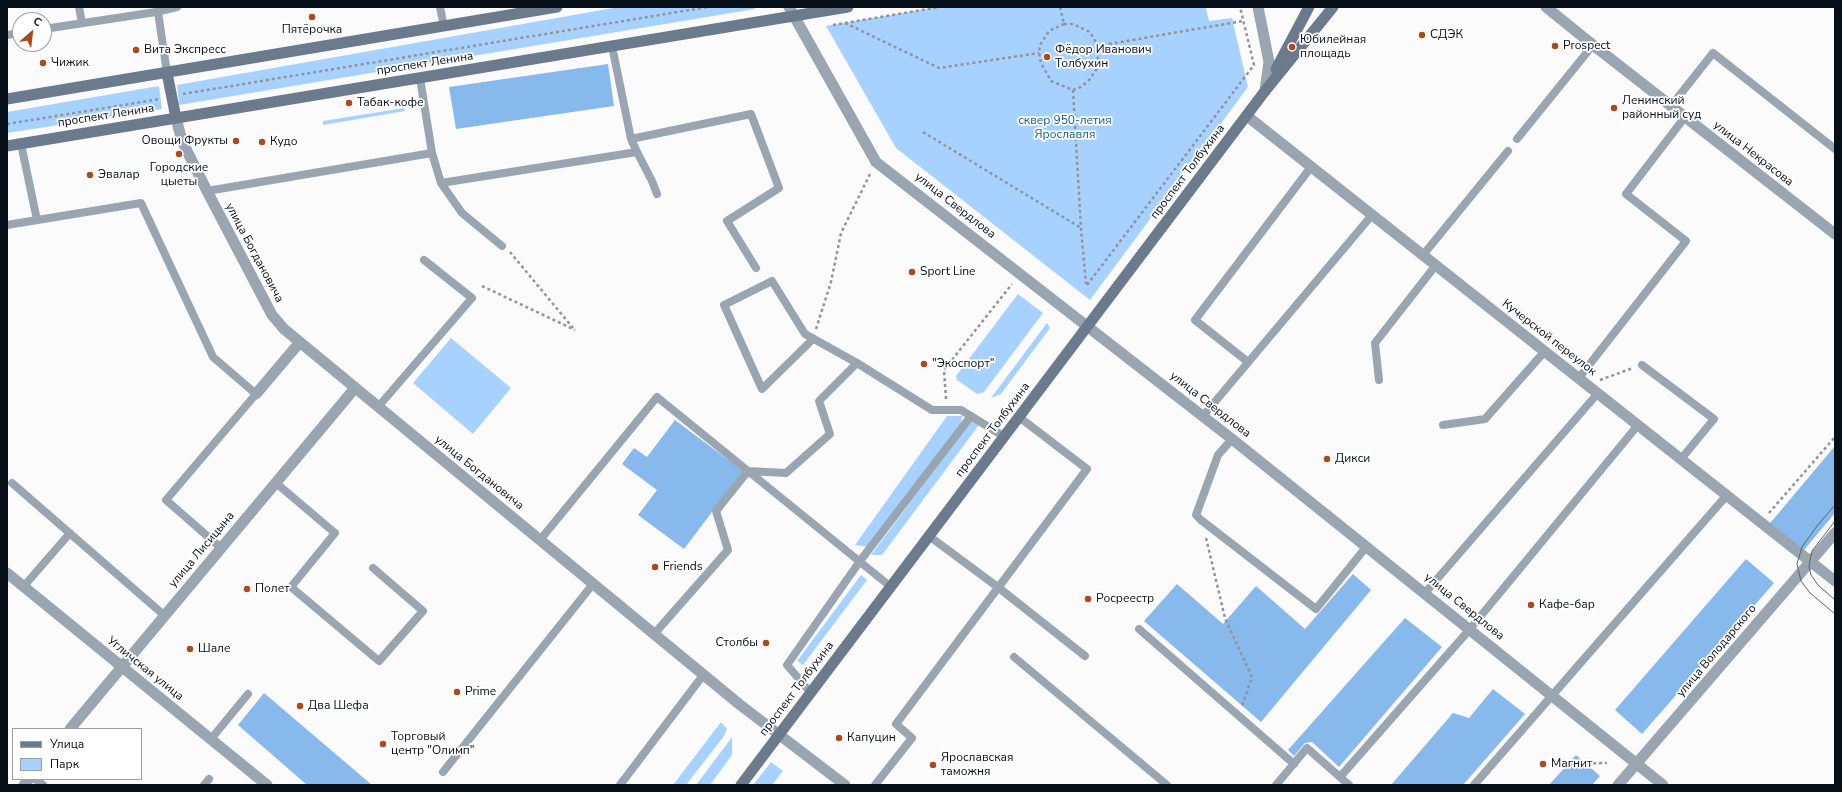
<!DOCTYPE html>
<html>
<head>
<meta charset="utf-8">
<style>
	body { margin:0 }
	#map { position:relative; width:1842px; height:792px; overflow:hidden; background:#fbfbfb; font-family:"Nunito Sans",sans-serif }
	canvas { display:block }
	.frame { position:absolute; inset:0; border:8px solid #060e17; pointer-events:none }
	.legend { position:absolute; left:12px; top:728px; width:130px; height:52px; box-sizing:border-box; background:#fff; border:1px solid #9b9fa2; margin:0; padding:5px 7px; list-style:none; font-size:12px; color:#060e17 }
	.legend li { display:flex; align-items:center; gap:8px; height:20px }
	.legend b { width:20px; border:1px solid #9b9fa2 }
	.north { position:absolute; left:12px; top:12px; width:40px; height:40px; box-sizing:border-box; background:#fff; border:1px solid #9b9fa2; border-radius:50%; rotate:28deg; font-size:11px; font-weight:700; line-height:16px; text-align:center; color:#060e17 }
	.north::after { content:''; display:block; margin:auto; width:14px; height:18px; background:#ae481f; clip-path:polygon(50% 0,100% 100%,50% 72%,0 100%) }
</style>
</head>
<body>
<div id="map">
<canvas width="1842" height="792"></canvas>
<div class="frame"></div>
<ul class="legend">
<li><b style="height:5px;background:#6b7b8d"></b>Улица</li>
<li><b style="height:11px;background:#a7d2ff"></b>Парк</li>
</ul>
<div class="north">С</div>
</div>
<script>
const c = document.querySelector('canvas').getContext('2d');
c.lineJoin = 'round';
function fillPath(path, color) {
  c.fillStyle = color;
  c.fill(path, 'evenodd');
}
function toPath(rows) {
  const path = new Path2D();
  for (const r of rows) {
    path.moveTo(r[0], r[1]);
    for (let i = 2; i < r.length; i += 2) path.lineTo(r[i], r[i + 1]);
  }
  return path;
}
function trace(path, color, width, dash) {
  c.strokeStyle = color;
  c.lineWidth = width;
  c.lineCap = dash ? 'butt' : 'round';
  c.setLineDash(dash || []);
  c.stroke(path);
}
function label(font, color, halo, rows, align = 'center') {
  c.font = font + ' "Nunito Sans",sans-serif';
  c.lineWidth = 3.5;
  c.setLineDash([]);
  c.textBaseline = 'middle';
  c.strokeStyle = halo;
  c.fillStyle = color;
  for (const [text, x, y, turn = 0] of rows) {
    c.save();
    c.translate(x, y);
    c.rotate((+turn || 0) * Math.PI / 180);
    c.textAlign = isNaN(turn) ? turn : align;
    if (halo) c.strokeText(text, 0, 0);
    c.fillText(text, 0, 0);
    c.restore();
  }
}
fillPath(toPath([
	[619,7,755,7,755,9,179,105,177,85],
	[939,7,1208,7,1206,8,1209,21,1232,18,1248,87,1090,300,896,148,826,26],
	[159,86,162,109,7,133,7,112],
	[404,108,405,111,323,125,323,121],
	[1018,294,1043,313,984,392,977,394,957,380,956,376],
	[1047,323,1050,328,1001,394,991,398],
	[451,338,511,388,473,434,413,383],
	[947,416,962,416,961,423,869,547,855,545],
	[972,420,979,425,882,555,871,555],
	[861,575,867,580,803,665,797,661],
	[721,722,727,729,724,736,686,785,673,785],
	[732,737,732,755,710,785,696,785],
	[771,762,783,771,772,785,753,785]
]), '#a7d2ff');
fillPath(toPath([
	[608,64,614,106,456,129,449,87],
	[675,420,743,471,684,549,638,515,657,490,622,464,634,448,647,457],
	[1835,446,1835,513,1799,556,1766,528],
	[1746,559,1774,583,1642,734,1615,710],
	[1353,574,1371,590,1261,722,1144,621,1177,584,1223,624,1256,586,1305,629],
	[1405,618,1442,647,1339,767,1312,742,1305,743,1294,756,1288,750],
	[1493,689,1525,714,1463,785,1391,785,1453,713,1469,718],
	[264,693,372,785,307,785,238,725],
	[1576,755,1600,776,1592,785,1549,785]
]), '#87b9ed');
trace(toPath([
	[1060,7,1064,24],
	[845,23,939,68,1039,53],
	[1064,24,1073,24,1088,31,1094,38,1097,46,1098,56,1096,70,1089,80,1081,87,1073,90,1051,81,1041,63,1039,53,1040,45,1049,31,1064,24],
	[833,25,939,7],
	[1097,46,1243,21],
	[1073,90,1081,229,1086,284],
	[183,94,708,7],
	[7,124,160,99],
	[923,132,1081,228],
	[510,252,573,328],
	[1087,285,1254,65,1240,7],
	[482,286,575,330],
	[816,329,831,282,841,233,871,172],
	[1600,380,1633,368],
	[946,399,944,370,1012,284],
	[1769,513,1835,437],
	[1206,538,1225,618,1252,677,1242,706],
	[1551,764,1607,763]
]), '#919498', 2.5, [3, 3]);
trace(toPath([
	[79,7,82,23],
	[440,7,444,27],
	[158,12,167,73],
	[44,29,156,12,177,7],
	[7,35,20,33],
	[1671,106,1713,53,1835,149],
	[631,139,751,114,779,188,727,221,756,268],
	[1517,139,1593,45],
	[21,144,37,220],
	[637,152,652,181,657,194],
	[432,153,441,183,637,152,631,139,612,46],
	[441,183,462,213,502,246],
	[207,191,432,153,420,78],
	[7,225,141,203,213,357,256,394,166,500,221,548],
	[1423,255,1508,151],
	[813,339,762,389,724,305,772,281,805,334,857,363,932,410,961,410,1005,437],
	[1248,362,1195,320,1311,167],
	[1642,365,1714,419,1681,459],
	[1379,380,1375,343,1436,265],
	[1580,380,1582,374,1686,241,1626,194,1685,117],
	[378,407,472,298,424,260],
	[1203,416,1372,215],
	[1443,425,1485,419,1545,351],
	[1232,439,1218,455,1196,515,1201,520,1316,609,1367,546],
	[12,483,165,616],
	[276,483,335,533,291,587,379,661,423,611,373,568],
	[929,536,999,588,1085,656],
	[540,540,657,397,891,587],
	[24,586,70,533],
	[1425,593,1598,393],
	[1139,629,1294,764],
	[655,633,728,550,716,511,748,471,786,473,830,434,819,401,857,363],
	[1014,657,1167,785],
	[811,693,787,665,860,561,971,416],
	[211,739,248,694],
	[443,772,593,584],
	[1340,777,1470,629,1638,425],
	[35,779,43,785],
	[204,785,209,779],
	[620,785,704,674],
	[875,785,912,738,896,724,1087,469,1019,417],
	[1276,785,1307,748,1349,785],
	[1474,785,1727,495]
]), '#99a5b1', 8);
trace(toPath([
	[1258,7,1269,62,1265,91],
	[1247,116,1835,581],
	[176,118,182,141,207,191,272,315,284,329,739,704,845,785],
	[256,394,300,342],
	[70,729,355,388],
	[1637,763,1835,533],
	[24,785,29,779]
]), '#99a5b1', 11);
trace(toPath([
	[789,7,876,162,1232,439,1663,785],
	[1546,7,1593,45,1835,234],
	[7,573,267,785],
	[1618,785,1637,763]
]), '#99a5b1', 11);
trace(toPath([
	[1276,69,1309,7],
	[167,73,176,118],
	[7,99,557,7],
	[7,146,848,7],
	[741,785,1265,91,1333,7]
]), '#6b7b8d', 11);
trace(toPath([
	[1835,505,1817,526,1802,547,1797,564,1801,581,1810,593,1835,614],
	[1835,521,1812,551,1809,566,1811,575,1818,585,1835,600]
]), '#5e6369', 1);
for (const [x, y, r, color] of [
	[312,17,4,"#ae481f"],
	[1422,35,4,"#ae481f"],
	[1555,46,4,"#ae481f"],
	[1292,47,4,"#ae481f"],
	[136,50,4,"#ae481f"],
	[1047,57,4,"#ae481f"],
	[43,63,4,"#ae481f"],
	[349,103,4,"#ae481f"],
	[1614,108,4,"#ae481f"],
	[236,141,4,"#ae481f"],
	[262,142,4,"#ae481f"],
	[179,154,4,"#ae481f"],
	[90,175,4,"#ae481f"],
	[912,272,4,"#ae481f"],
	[924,364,4,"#ae481f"],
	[1327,459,4,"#ae481f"],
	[655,567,4,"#ae481f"],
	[247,589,4,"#ae481f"],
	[1088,599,4,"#ae481f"],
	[1531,605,4,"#ae481f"],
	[766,643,4,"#ae481f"],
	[190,649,4,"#ae481f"],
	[457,692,4,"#ae481f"],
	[300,706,4,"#ae481f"],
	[839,738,4,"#ae481f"],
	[383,744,4,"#ae481f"],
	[1543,764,4,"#ae481f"],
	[933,765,4,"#ae481f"]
]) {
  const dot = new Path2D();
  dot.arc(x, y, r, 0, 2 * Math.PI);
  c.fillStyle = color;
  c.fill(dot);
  trace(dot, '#fff', 1.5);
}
label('12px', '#060e17', '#fff', [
	["Пятёрочка",312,30,"center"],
	["СДЭК",1430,35],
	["Юбилейная",1300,40],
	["площадь",1300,54],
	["Prospect",1563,46],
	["Вита Экспресс",144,50],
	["Фёдор Иванович",1055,50],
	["Толбухин",1055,64],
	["Чижик",51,63],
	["Ленинский",1622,101],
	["районный суд",1622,115],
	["Табак-кофе",357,103],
	["Овощи Фрукты",228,141,"right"],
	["Кудо",270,142],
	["Городские",179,168,"center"],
	["цыеты",179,182,"center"],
	["Эвалар",98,175],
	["Sport Line",920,272],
	["\"Экоспорт\"",932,364],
	["Дикси",1335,459],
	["Friends",663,567],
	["Полет",255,589],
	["Росреестр",1096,599],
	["Кафе-бар",1539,605],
	["Столбы",758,643,"right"],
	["Шале",198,649],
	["Prime",465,692],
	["Два Шефа",308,706],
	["Торговый",391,737],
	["центр \"Олимп\"",391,751],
	["Капуцин",847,738],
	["Ярославская",941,758],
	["таможня",941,772],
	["Магнит",1551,764]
], 'left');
label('12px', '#060e17', '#fff', [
	["проспект Ленина",425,64,-9],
	["проспект Ленина",106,116,-9],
	["улица Некрасова",1753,154,38],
	["проспект Толбухина",1188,172,-53],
	["улица Свердлова",955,206,38],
	["улица Богдановича",254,253,62],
	["Кучерской переулок",1549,338,38],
	["улица Свердлова",1210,405,38],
	["проспект Толбухина",993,430,-53],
	["улица Богдановича",479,473,39],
	["улица Лисицына",202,550,-50],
	["улица Свердлова",1464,607,39],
	["улица Володарского",1717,651,-50],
	["Угличская улица",145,669,39],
	["проспект Толбухина",797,689,-53]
]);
label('12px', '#115a98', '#fff', [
	["сквер 950-летия",1065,121],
	["Ярославля",1065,135]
]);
</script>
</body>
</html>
